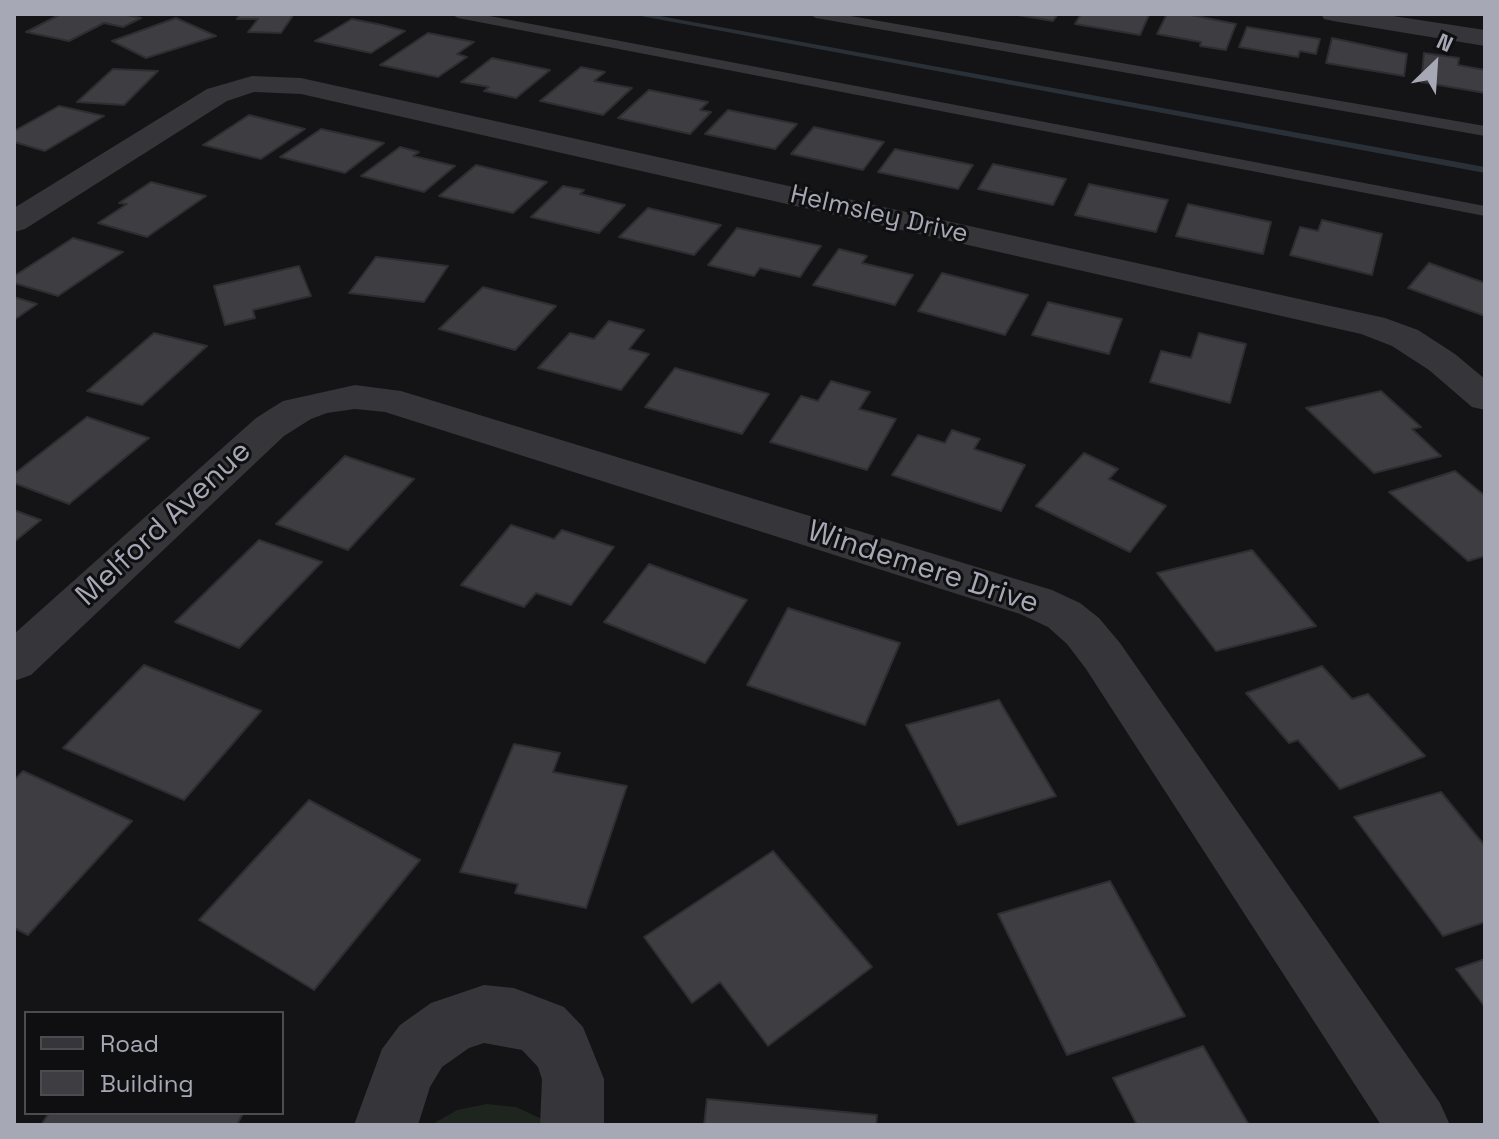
<!DOCTYPE html>
<html>
<head>
<meta charset="utf-8">
<style>
	body { margin:0 }
	#map { position:relative; width:1499px; height:1139px; overflow:hidden; background:#141315; font-family:"Space Grotesk",sans-serif }
	canvas { display:block }
	.frame { position:absolute; inset:0; border:16px solid #a6a8b5; pointer-events:none }
	.legend { position:absolute; left:24px; top:1011px; width:260px; height:104px; box-sizing:border-box; background:#0f0e10; border:2px solid #4b4c52; margin:0; padding:10px 14px; list-style:none; font-size:24px; color:#a6a8b5 }
	.legend li { display:flex; align-items:center; gap:16px; height:40px }
	.legend b { width:40px; border:2px solid #4b4c52 }
	.north { position:absolute; left:1395px; top:24px; width:80px; height:80px; -webkit-text-stroke:6px #0f0e10; paint-order:stroke; rotate:25deg; font-size:22px; font-weight:700; line-height:32px; text-align:center; color:#a6a8b5 }
	.north::after { content:''; display:block; margin:auto; width:28px; height:36px; background:#a6a8b5; clip-path:polygon(50% 0,100% 100%,50% 72%,0 100%) }
</style>
</head>
<body>
<div id="map">
<canvas width="1499" height="1139"></canvas>
<div class="frame"></div>
<ul class="legend">
<li><b style="height:10px;background:#35353a"></b>Road</li>
<li><b style="height:22px;background:#3e3d42"></b>Building</li>
</ul>
<div class="north">N</div>
</div>
<script>
const c = document.querySelector('canvas').getContext('2d');
c.lineJoin = 'round';
function fillPath(path, color) {
  c.fillStyle = color;
  c.fill(path, 'evenodd');
}
function toPath(rows) {
  const path = new Path2D();
  for (const r of rows) {
    path.moveTo(r[0], r[1]);
    for (let i = 2; i < r.length; i += 2) path.lineTo(r[i], r[i + 1]);
  }
  return path;
}
function trace(path, color, width, dash) {
  c.strokeStyle = color;
  c.lineWidth = width;
  c.lineCap = dash ? 'butt' : 'round';
  c.setLineDash(dash || []);
  c.stroke(path);
}
function label(font, color, halo, rows, align = 'center') {
  c.font = font + ' "Space Grotesk",sans-serif';
  c.lineWidth = 6;
  c.setLineDash([]);
  c.textBaseline = 'middle';
  c.strokeStyle = halo;
  c.fillStyle = color;
  for (const [text, x, y, turn = 0] of rows) {
    c.save();
    c.translate(x, y);
    c.rotate((+turn || 0) * Math.PI / 180);
    c.textAlign = isNaN(turn) ? turn : align;
    if (halo) c.strokeText(text, 0, 0);
    c.fillText(text, 0, 0);
    c.restore();
  }
}
fillPath(toPath([
	[487,1104,516,1107,542,1119,547,1125,431,1125,457,1110]
]), '#1e251f');
fillPath(toPath([
	[630,14,649,14,1485,167,1485,173,630,14]
]), '#2a3038');
const building = toPath([
	[61,14,123,14,141,18,123,27,104,23,69,41,26,32,61,14],
	[240,14,294,14,281,33,248,32,258,19,237,19,240,14],
	[1012,14,1058,14,1053,21,1012,14],
	[1081,14,1142,14,1149,15,1140,35,1075,24,1081,14],
	[1167,14,1186,14,1236,24,1226,50,1200,46,1201,42,1157,34,1167,14],
	[176,18,216,36,146,58,112,41,176,18],
	[352,19,382,25,405,31,371,53,315,41,352,19],
	[1247,27,1320,39,1316,54,1300,51,1298,57,1239,47,1247,27],
	[428,33,474,42,457,54,467,57,438,77,380,65,428,33],
	[1332,38,1407,54,1404,76,1326,63,1332,38],
	[1424,53,1459,58,1458,65,1485,70,1485,93,1421,82,1424,53],
	[492,58,550,70,516,98,484,91,489,87,461,82,492,58],
	[581,67,605,72,594,81,632,88,603,115,540,101,581,67],
	[113,69,158,71,124,105,77,102,113,69],
	[649,90,708,102,700,110,711,112,690,134,618,118,649,90],
	[59,106,104,116,45,151,14,142,14,131,59,106],
	[728,110,797,124,775,149,705,134,728,110],
	[249,115,305,129,261,159,203,145,249,115],
	[814,127,884,142,863,170,791,154,814,127],
	[321,129,384,143,345,173,280,157,321,129],
	[400,147,419,152,413,156,455,166,424,192,361,176,400,147],
	[895,149,973,165,958,189,878,172,895,149],
	[993,164,1066,179,1053,205,978,189,993,164],
	[476,165,547,182,513,213,439,196,476,165],
	[151,182,206,196,147,237,98,223,127,204,119,203,151,182],
	[1089,184,1168,200,1156,232,1075,215,1089,184],
	[563,186,584,190,580,194,625,205,599,233,531,217,563,186],
	[1188,204,1271,222,1263,254,1176,236,1188,204],
	[648,208,721,225,694,255,619,237,648,208],
	[1322,220,1382,234,1372,275,1290,255,1300,227,1318,231,1322,220],
	[737,228,821,246,800,277,760,268,754,276,708,265,737,228],
	[73,238,123,252,58,296,14,283,14,276,73,238],
	[839,249,867,256,862,263,913,275,895,305,813,285,839,249],
	[376,257,448,266,424,302,349,293,376,257],
	[1429,263,1485,283,1485,316,1408,288,1429,263],
	[299,266,311,296,253,310,255,318,225,325,214,286,299,266],
	[942,273,1028,295,1005,335,918,311,942,273],
	[483,287,556,306,515,350,439,329,483,287],
	[14,297,37,304,14,320,14,297],
	[1048,302,1122,319,1109,354,1032,335,1048,302],
	[609,321,644,330,629,349,649,354,621,390,538,368,570,333,594,339,609,321],
	[154,333,207,346,142,405,87,391,154,333],
	[1199,333,1246,344,1230,403,1150,382,1161,351,1191,358,1199,333],
	[675,368,769,394,742,434,645,407,675,368],
	[831,381,870,392,859,409,896,419,867,470,770,442,801,396,818,401,831,381],
	[1381,391,1421,427,1412,429,1441,456,1374,473,1306,408,1381,391],
	[87,417,149,438,69,504,14,483,14,474,87,417],
	[952,430,980,439,974,449,1025,465,1001,511,892,475,918,435,945,443,952,430],
	[1084,453,1118,469,1109,479,1166,506,1130,552,1036,506,1084,453],
	[345,456,414,479,348,550,276,524,345,456],
	[1455,471,1485,496,1485,556,1468,561,1389,492,1455,471],
	[14,510,41,520,14,542,14,510],
	[511,525,554,539,562,530,614,547,571,605,536,593,524,607,461,585,511,525],
	[259,540,322,562,239,648,175,622,259,540],
	[1252,550,1316,626,1216,651,1157,573,1252,550],
	[649,564,747,600,705,663,604,622,649,564],
	[788,608,900,643,865,725,747,685,788,608],
	[144,665,261,711,184,800,63,748,144,665],
	[1322,666,1352,699,1368,694,1425,756,1340,789,1298,740,1289,743,1246,693,1322,666],
	[999,700,1056,796,958,825,906,725,999,700],
	[514,744,560,753,553,772,627,786,586,908,515,893,518,884,460,872,514,744],
	[23,771,132,821,28,935,14,928,14,780,23,771],
	[1441,792,1485,846,1485,922,1443,936,1354,817,1441,792],
	[309,800,420,860,314,990,199,920,309,800],
	[773,851,872,967,768,1046,720,982,692,1003,644,937,773,851],
	[1110,881,1185,1016,1067,1055,998,914,1110,881],
	[1485,959,1485,1007,1456,969,1485,959],
	[1203,1046,1249,1125,1137,1125,1113,1078,1203,1046],
	[707,1099,877,1115,876,1125,704,1125,707,1099],
	[49,1113,243,1113,237,1125,41,1125,49,1113]
]);
fillPath(building, '#3e3d42');
trace(building, '#2e2d31', 2);
fillPath(toPath([
	[451,14,479,14,1485,206,1485,216,458,18,451,14],
	[809,14,839,14,1485,126,1485,136,816,18,809,14]
]), '#35353a');
fillPath(toPath([
	[1321,14,1380,14,1485,30,1485,46,1333,21,1324,19,1321,14],
	[252,76,301,78,1385,318,1418,330,1455,354,1485,379,1485,410,1472,407,1429,370,1392,346,1361,334,301,94,254,92,227,101,25,229,14,232,14,208,207,89,252,76],
	[355,385,401,391,1052,590,1080,603,1099,618,1120,643,1440,1103,1450,1125,1381,1125,1086,669,1067,644,1048,627,1020,614,385,412,355,409,327,413,311,419,284,436,31,675,14,681,14,634,256,418,283,401,355,385],
	[484,985,514,988,564,1007,583,1027,604,1079,604,1125,540,1125,542,1079,538,1067,522,1050,484,1043,469,1048,442,1067,430,1087,418,1125,354,1125,382,1049,400,1025,431,1003,484,985]
]), '#35353a');
label('26px', '#a6a8b5', '#0f0e10', [
	["Helmsley Drive",879,215,13]
]);
label('30px', '#a6a8b5', '#0f0e10', [
	["Melford Avenue",164,524,-43],
	["Windemere Drive",923,568,18]
]);
</script>
</body>
</html>
